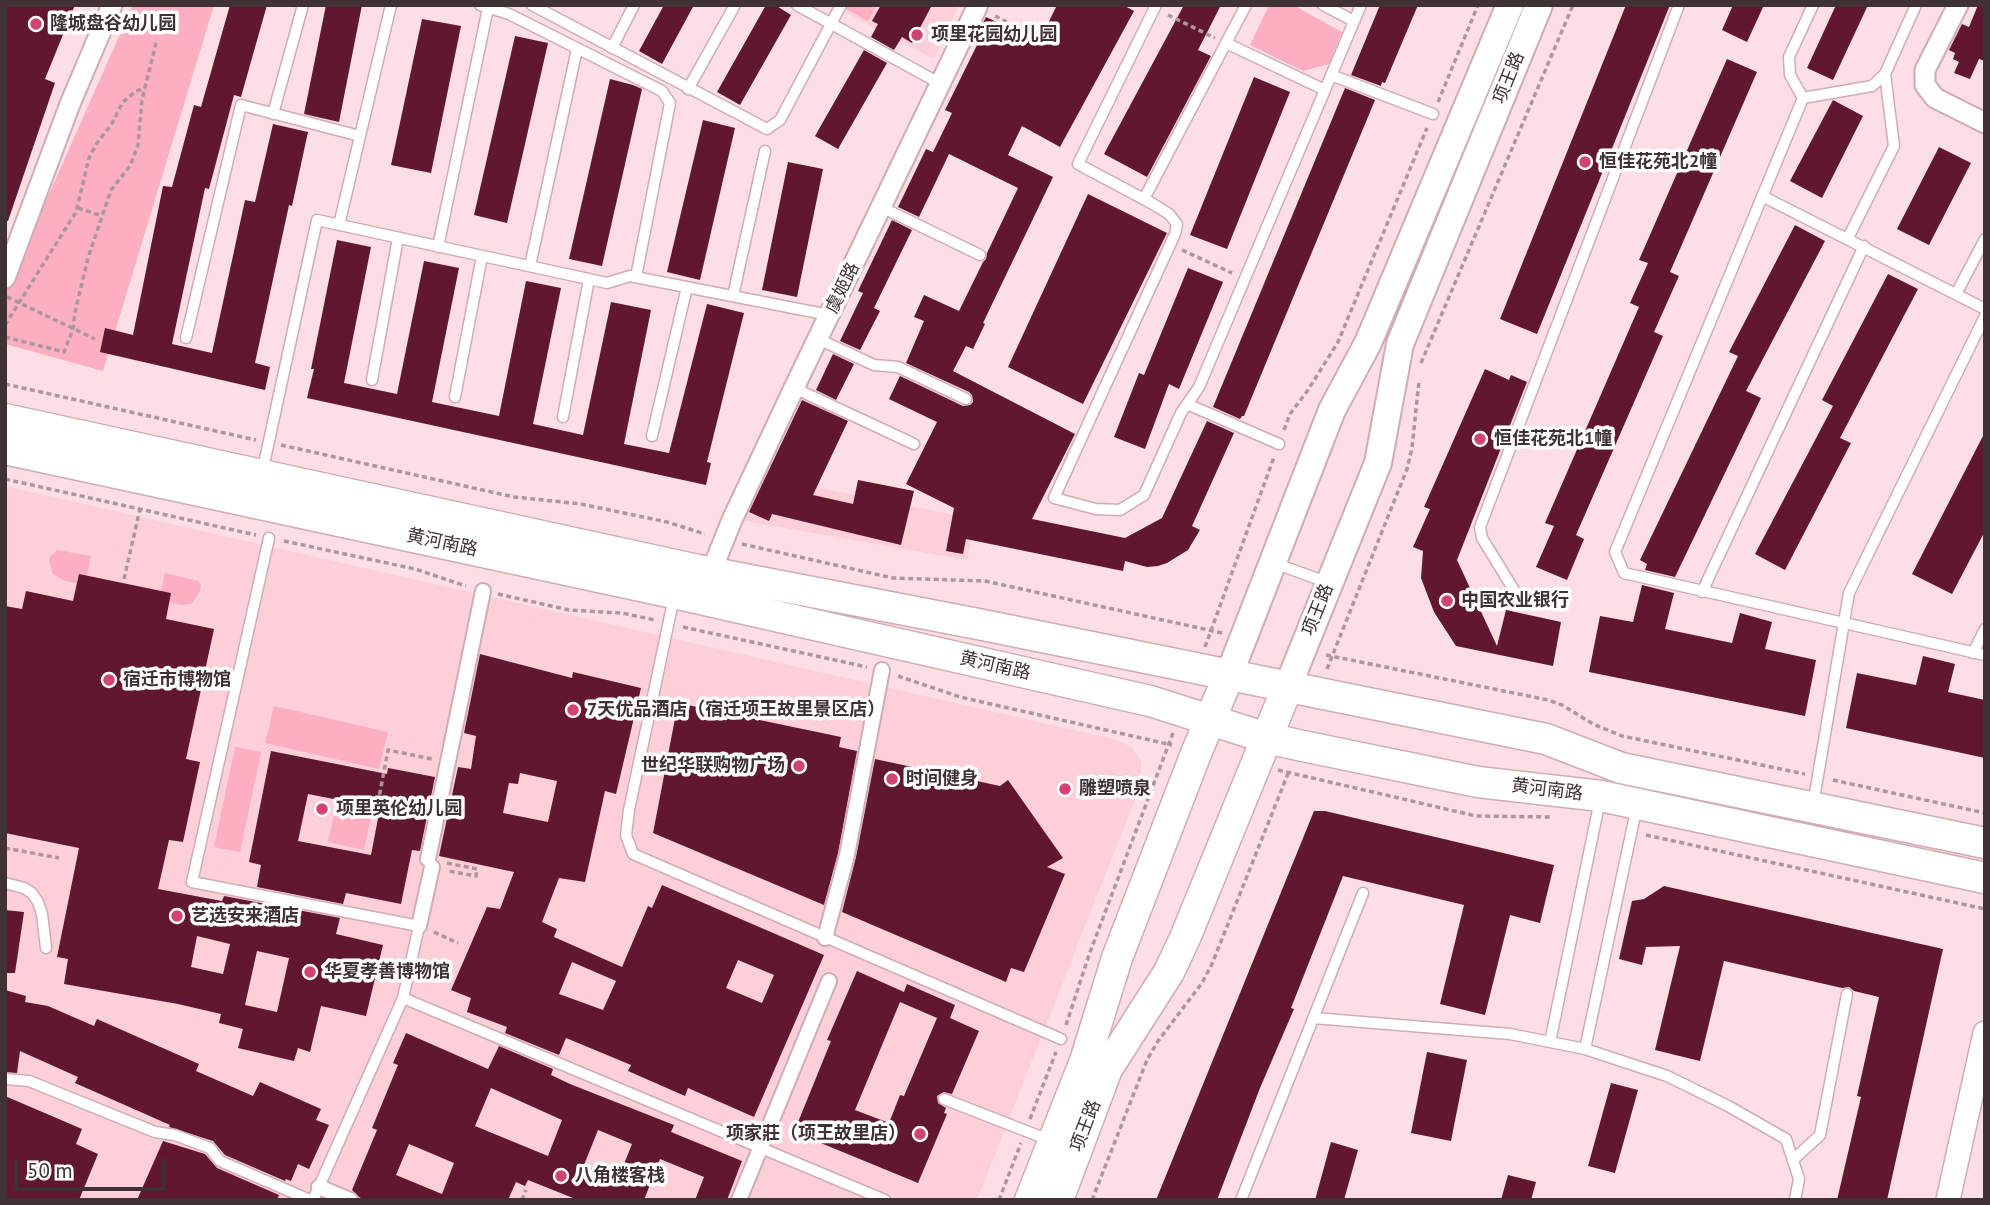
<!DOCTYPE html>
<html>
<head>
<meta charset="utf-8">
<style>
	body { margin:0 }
	#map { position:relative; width:1990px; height:1205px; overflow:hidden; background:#fcdee4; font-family:"PT Sans",sans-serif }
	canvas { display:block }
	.frame { position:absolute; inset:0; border:7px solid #3f3134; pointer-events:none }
	.scale { position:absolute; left:14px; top:1159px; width:152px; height:32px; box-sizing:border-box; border:4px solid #3f3134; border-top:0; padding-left:9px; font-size:21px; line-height:24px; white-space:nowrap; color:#3f3134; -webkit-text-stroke:5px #fff; paint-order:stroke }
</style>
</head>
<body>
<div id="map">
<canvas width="1990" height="1205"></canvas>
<div class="frame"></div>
<div class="scale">50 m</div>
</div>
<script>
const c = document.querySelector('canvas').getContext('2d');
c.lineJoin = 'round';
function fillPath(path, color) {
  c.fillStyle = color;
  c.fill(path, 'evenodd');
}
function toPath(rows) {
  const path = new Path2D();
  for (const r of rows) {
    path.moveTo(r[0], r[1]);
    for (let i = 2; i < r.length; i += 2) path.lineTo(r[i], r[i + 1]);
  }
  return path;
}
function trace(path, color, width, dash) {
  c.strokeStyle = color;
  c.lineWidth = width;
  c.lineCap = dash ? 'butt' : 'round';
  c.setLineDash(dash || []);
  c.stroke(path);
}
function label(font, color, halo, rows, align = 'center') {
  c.font = font + ' "PT Sans","Noto Sans SC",sans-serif';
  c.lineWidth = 7;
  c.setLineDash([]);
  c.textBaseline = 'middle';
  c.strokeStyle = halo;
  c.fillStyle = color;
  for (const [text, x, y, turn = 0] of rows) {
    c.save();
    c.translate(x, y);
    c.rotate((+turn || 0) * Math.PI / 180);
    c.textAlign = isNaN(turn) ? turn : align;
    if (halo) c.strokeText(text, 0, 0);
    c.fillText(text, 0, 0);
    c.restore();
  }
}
fillPath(toPath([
	[846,5,959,5,934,59,843,11],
	[760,476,975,519,967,560,740,520],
	[5,486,1113,739,1132,747,1141,761,1141,784,977,1200,5,1200]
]), '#fdcfd9');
fillPath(toPath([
	[133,5,214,5,103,371,5,344,5,293],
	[848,5,876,5,868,21,846,9],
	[1269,5,1293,5,1342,32,1329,64,1303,71,1250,45],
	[57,550,91,556,85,585,65,581,53,574,49,562,50,557],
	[165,573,198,581,201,585,200,591,191,604,181,605,159,600],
	[274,706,388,732,379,769,265,743],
	[235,747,261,752,240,852,214,847],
	[337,800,373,807,364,850,328,842]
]), '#fbafc0');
fillPath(toPath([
	[5,5,75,5,45,79,55,83,8,221,5,221],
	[230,5,267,5,241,97,234,95,209,189,205,188,172,344,212,353,245,200,255,202,273,124,308,132,292,206,289,205,255,363,270,367,265,390,100,352,105,328,133,335,163,186,172,187,194,105,201,107],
	[326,5,362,5,339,122,304,114],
	[664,5,694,5,662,64,639,51],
	[766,5,775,5,791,15,740,105,717,92],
	[881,5,932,5,912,43,902,37,894,50,871,37,878,24,872,21],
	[1057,5,1123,5,1134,11,1060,147,1022,126,1008,155,1053,177,983,323,985,324,973,349,966,346,953,371,1075,434,1032,519,1125,538,1162,518,1207,421,1234,433,1192,526,1200,530,1188,550,1167,563,1158,566,1147,567,1125,561,1123,571,966,539,963,554,946,551,954,508,906,484,937,422,889,399,900,376,963,406,970,405,973,402,972,395,969,392,906,363,924,321,914,317,924,295,959,311,983,262,986,259,987,253,1018,188,949,154,919,217,898,207,926,149,933,152,952,113,945,110,979,41,975,39,986,17,1039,42],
	[1184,5,1221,5,1198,50,1211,56,1147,177,1104,154],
	[1380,5,1418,5,1385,83,1382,82,1381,86,1351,75],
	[1626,5,1670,5,1537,334,1500,319],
	[1733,5,1764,5,1747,42,1722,30],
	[1836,5,1868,5,1833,80,1807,68],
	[1978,5,1985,5,1985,61,1979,59,1970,79,1954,73,1959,62,1953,59,1955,53,1949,50,1962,24,1969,27],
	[422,19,461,26,431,173,391,165],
	[515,36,548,43,507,223,474,215],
	[864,50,887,63,838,149,815,136],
	[1727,59,1757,72,1670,272,1679,276,1654,332,1663,336,1576,535,1584,539,1567,580,1536,567,1554,526,1545,523,1639,307,1630,303,1648,263,1639,260],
	[1254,77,1290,92,1227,249,1190,235],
	[610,79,633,85,642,89,602,266,569,259],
	[1345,88,1375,100,1244,416,1242,416,1240,419,1213,407],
	[1833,100,1863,116,1822,198,1790,181],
	[703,120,735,128,700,280,667,272],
	[1939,147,1971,163,1929,245,1897,229],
	[788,162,823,169,797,297,762,290],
	[1088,194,1167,233,1083,404,1008,367],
	[892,220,912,230,874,308,880,311,860,350,840,341,863,293,858,291],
	[1795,225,1825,241,1746,391,1761,398,1675,577,1645,570,1647,564,1640,560,1738,356,1729,352],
	[337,240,371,247,344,383,397,394,424,261,459,268,432,402,499,416,526,281,561,288,533,424,583,435,611,302,651,310,624,444,669,453,707,304,744,313,707,462,711,463,706,485,307,398,314,369,311,369],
	[1188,268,1223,282,1179,389,1169,384,1145,449,1114,437,1139,373,1144,375],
	[1888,274,1918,289,1840,438,1851,443,1785,570,1755,554,1833,406,1822,400],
	[833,354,854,364,836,400,816,390],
	[1485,369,1509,380,1511,375,1527,382,1457,560,1497,646,1506,610,1561,622,1553,666,1456,646,1434,612,1421,578,1423,551,1413,547,1430,509,1424,507],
	[802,400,848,421,813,495,853,504,858,480,914,491,901,545,772,514,769,521,749,512],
	[1985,432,1985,531,1952,594,1912,574],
	[79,574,171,593,166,619,214,629,186,759,200,762,183,842,169,840,158,889,222,901,224,896,340,918,336,934,383,945,366,1016,321,1006,310,1052,298,1048,294,1061,238,1048,243,1029,219,1023,221,1014,178,1004,64,984,68,959,57,957,79,848,5,833,5,606,22,609,26,591,73,601],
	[197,936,230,944,223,974,191,967],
	[257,951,289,958,277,1012,245,1005],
	[1642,585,1674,593,1665,629,1732,643,1740,613,1772,622,1765,649,1816,660,1805,716,1589,672,1600,616,1633,622],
	[480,654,572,678,573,672,641,688,616,794,605,791,585,882,559,878,542,922,557,929,554,937,622,967,648,906,652,908,662,885,824,955,754,1117,688,1088,685,1096,628,1071,631,1065,566,1038,559,1055,505,1033,507,1027,467,1012,471,998,451,990,487,907,500,909,514,872,439,856,458,767,471,769,476,736,464,733],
	[520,773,557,781,548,822,503,813,509,783,518,784],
	[738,960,774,975,762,1003,726,988],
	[572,962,616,981,603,1010,559,994],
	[1923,656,1955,664,1948,692,1985,700,1985,758,1846,728,1857,673,1916,685],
	[678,703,841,737,839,747,857,751,838,853,824,905,653,833],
	[271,751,387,774,388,768,435,777,420,851,412,850,401,904,346,893,343,904,257,887,261,865,249,862],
	[308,794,380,808,371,855,298,841],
	[875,759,1000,786,1008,780,1063,858,1047,867,1065,874,1024,972,1011,968,1006,982,842,912,856,857],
	[1314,811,1325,811,1554,865,1540,923,1510,915,1485,1015,1440,1004,1464,905,1343,876,1291,1008,1294,1009,1260,1088,1217,1200,1156,1200],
	[1664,886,1943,949,1887,1200,1837,1200,1861,1097,1857,1096,1879,997,1854,991,1849,987,1842,988,1724,961,1700,1061,1655,1050,1680,946,1646,947,1642,965,1619,959,1632,901,1644,899],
	[5,910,24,912,15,973,5,973],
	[857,971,904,992,907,984,955,1005,950,1018,979,1031,952,1094,944,1092,937,1096,938,1103,946,1108,944,1113,947,1114,918,1183,794,1132,831,1041,827,1040],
	[900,1002,937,1018,904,1096,900,1095,889,1123,855,1110],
	[5,990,26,996,25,1002,48,1006,94,1026,97,1019,199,1064,196,1071,253,1096,260,1082,321,1109,316,1120,329,1125,309,1169,298,1164,291,1181,286,1179,285,1181,225,1155,213,1141,169,1127,170,1125,75,1083,78,1077,20,1051,17,1073,5,1072],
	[406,1033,488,1069,499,1046,553,1069,551,1075,570,1084,674,1125,671,1132,742,1161,727,1200,695,1200,704,1177,660,1159,644,1200,578,1200,528,1180,525,1186,516,1182,508,1200,365,1200,359,1197,352,1190,377,1130,372,1128,398,1065,393,1063],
	[491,1088,562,1120,548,1156,475,1126],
	[598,1130,632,1144,618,1179,584,1165],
	[409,1144,454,1163,442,1194,396,1175],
	[1427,1052,1467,1060,1451,1141,1411,1133],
	[1611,1083,1638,1090,1615,1173,1588,1166],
	[5,1096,82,1129,76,1144,98,1154,79,1200,5,1200],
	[163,1141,205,1154,217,1168,279,1195,277,1200,137,1200],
	[1331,1142,1358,1150,1344,1200,1315,1200],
	[1508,1175,1536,1182,1531,1200,1501,1200]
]), '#611730');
const service = toPath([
	[480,5,509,14,662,91,670,103,636,277],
	[532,5,767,129,780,120,841,5],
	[797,5,941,84],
	[1156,5,1078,164,1153,204,1169,214,1177,224,1175,234,1054,498,1096,509,1120,510,1144,495,1181,413,1199,387,1361,5],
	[1323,5,1354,21],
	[1813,5,1789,57,1790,75,1803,98,1615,552,1624,573,1985,655],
	[1226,43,1325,90],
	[612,48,634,5],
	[1331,75,1433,114],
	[688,89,735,5],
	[1803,98,1872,86,1885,74,1916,5],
	[273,114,303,5],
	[1762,196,1985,309],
	[1144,199,1246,5],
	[881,207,980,255],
	[339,225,391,5],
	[1848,238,1894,146,1885,74],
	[438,247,488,8],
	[530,266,577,49],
	[1956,294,1985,239],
	[733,296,765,151],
	[186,338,241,105,360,136],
	[818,339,874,365,898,367,966,399],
	[372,380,398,238],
	[794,388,914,444],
	[455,397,482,256],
	[1187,404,1279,444],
	[563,417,589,279],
	[652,436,687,287],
	[262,473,317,220,607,283,630,276,829,315],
	[269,538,192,882,419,926,403,998,313,1200],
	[1274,563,1329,583],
	[1702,592,1864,246],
	[674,597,629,810,626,835,633,854,1061,1039],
	[1520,600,1482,538,1480,527,1679,5],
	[1973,653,1985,629],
	[1813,805,1849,593,1985,316],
	[5,883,24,888,32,893,38,902,42,914,46,948],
	[403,998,885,1200],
	[1313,1018,1510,1034,1585,1049,1667,1076,1728,1106,1786,1139,1799,1179,1795,1200],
	[1550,1042,1600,800],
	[1585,1049,1637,806],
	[5,1079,29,1081,155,1132,175,1135,210,1148,220,1161,310,1200],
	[944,1099,1049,1140],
	[1793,1160,1820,1135,1847,994],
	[1241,1200,1363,893]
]);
const pedestrian = toPath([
	[428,859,483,591],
	[419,926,432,867],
	[825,938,847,855,882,670],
	[319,1187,350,1200],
	[739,1200,829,981]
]);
const minor = toPath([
	[1958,5,1925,70,1925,85,1935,98,1985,123],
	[5,278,70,104,112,5],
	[711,572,732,520,794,388,978,5]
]);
const tertiary = toPath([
	[1948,1200,1985,1033]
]);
const secondary = toPath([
	[1229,675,1332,410,1368,343,1510,5],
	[1288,686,1378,463,1400,344,1539,5]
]);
const primary = toPath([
	[5,419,698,570,983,625,1546,739,1621,768,1985,843],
	[5,449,692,597,1150,701,1267,738,1298,745,1478,782,1601,796,1985,878],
	[1030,1200,1085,1061,1117,958,1197,751,1229,675],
	[1058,1200,1107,1069,1169,972,1185,938,1288,686]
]);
trace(service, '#d0acb4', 13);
trace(pedestrian, '#d0acb4', 18);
trace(minor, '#d0acb4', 23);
trace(tertiary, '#d0acb4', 26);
trace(secondary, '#d0acb4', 30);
trace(primary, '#d0acb4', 33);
trace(toPath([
	[1168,15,1215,38],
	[995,16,1021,29],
	[1438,102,1478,5],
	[78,208,102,216],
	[1182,250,1232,273],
	[7,297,95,339],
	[5,325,76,212,89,158,97,143,111,125,123,102,136,91,145,88],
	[5,337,64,352,73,329,75,312,88,258,111,190,130,166,138,145,142,100,156,43],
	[1421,363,1573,5],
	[5,384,256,440],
	[1284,430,1290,414,1308,390,1338,342,1427,128],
	[281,445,514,497,581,504,667,522,705,534],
	[5,479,256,535],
	[284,541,415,569,466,586],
	[742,544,893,578,985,581,1222,633],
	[124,579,140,509],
	[498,594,569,610,622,613,655,620],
	[683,627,867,667],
	[1205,647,1274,457],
	[1326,655,1548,700,1562,705,1593,724,1622,736,1805,774],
	[1327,669,1407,469,1412,448,1419,381],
	[898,676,960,697,1172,745],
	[1278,770,1476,816,1552,817],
	[1833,780,1985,813],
	[378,803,388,750,432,759],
	[1646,835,1985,909],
	[5,848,59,858],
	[447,863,477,869,476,876,449,871],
	[434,932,458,943],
	[1066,1025,1089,955,1173,733],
	[1030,1119,1056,1052],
	[522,1200,526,1190],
	[999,1200,1021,1143],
	[1092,1200,1147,1060,1158,1041,1202,983,1212,964,1289,771]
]), '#ae979c', 3.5, [5, 3.5]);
trace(service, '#fff', 10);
trace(pedestrian, '#fff', 14);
trace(minor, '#fff', 19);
trace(tertiary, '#fff', 23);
trace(secondary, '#fff', 26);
trace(primary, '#fff', 30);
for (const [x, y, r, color] of [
	[36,24,7,"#d14372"],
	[917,35,7,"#d14372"],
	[1585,162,7,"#d14372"],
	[1480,439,7,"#d14372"],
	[1447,601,7,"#d14372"],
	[109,680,7,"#d14372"],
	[573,710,7,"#d14372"],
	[799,766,7,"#d14372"],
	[892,779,7,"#d14372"],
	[1065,789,7,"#d14372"],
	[322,809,7,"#d14372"],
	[177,916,7,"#d14372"],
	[310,972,7,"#d14372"],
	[920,1134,7,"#d14372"],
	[561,1176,7,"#d14372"]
]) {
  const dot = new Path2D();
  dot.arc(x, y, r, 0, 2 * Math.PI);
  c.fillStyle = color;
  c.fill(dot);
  trace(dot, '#fff', 2.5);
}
label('bold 18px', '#3f3134', '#fff', [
	["隆城盘谷幼儿园",50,24],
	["项里花园幼儿园",931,35],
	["恒佳花苑北2幢",1599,162],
	["恒佳花苑北1幢",1494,439],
	["中国农业银行",1461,601],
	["宿迁市博物馆",123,680],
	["7天优品酒店（宿迁项王故里景区店）",587,710],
	["世纪华联购物广场",785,766,"right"],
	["时间健身",906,779],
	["雕塑喷泉",1079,789],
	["项里英伦幼儿园",336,809],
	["艺选安来酒店",191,916],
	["华夏孝善博物馆",324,972],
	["项家莊（项王故里店）",906,1134,"right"],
	["八角楼客栈",575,1176]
], 'left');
label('18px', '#3f3134', '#fff', [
	["项王路",1509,78,-68],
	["虞姬路",843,288,-64],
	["黄河南路",442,543,12],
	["项王路",1318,610,-68],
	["黄河南路",995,666,13],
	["黄河南路",1547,790,7],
	["项王路",1086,1126,-69]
]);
</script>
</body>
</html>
